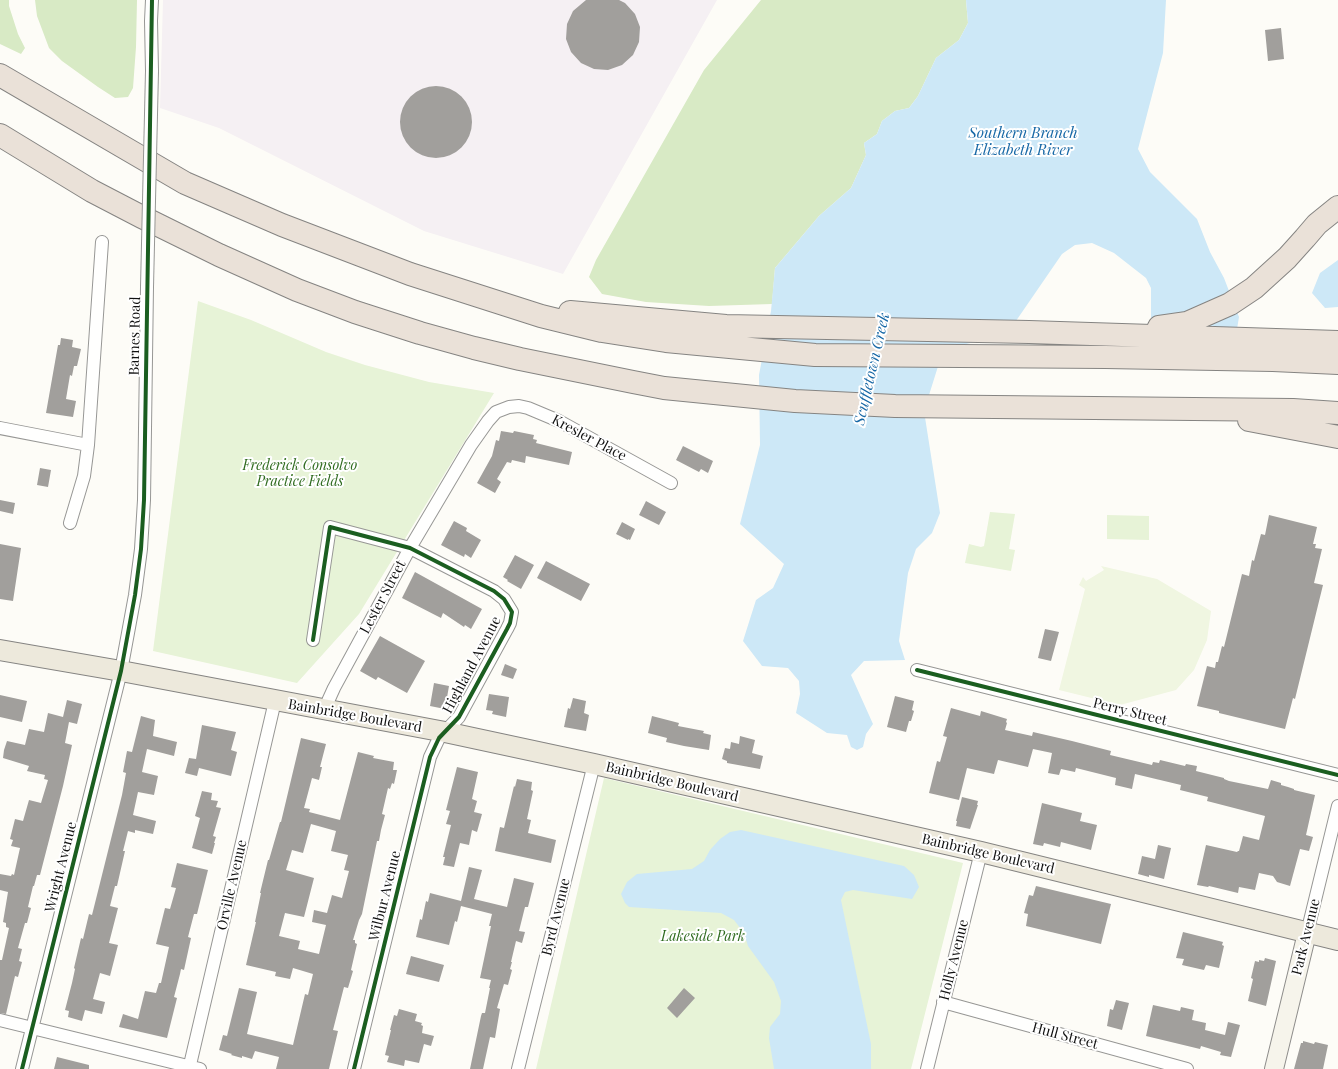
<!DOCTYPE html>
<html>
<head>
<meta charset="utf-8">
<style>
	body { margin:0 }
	canvas { display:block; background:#fdfcf7 }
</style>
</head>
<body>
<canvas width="1338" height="1069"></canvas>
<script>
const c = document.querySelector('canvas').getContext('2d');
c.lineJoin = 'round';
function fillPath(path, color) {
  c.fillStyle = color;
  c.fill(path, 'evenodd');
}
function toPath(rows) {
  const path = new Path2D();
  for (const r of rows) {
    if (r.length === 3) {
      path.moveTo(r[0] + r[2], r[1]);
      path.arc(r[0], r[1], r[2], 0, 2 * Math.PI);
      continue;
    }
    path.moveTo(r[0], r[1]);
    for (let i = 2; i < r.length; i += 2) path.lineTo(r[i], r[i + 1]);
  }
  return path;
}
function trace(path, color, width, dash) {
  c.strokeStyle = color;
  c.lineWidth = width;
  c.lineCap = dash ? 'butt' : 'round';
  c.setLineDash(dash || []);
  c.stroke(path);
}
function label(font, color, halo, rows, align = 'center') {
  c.font = font + ' "Playfair Display",serif';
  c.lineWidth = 4;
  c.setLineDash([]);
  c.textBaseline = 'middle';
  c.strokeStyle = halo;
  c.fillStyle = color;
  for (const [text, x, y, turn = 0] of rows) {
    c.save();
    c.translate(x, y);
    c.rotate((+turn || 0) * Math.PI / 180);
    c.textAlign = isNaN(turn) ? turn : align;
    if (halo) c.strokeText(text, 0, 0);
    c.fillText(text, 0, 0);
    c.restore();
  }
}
fillPath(toPath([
	[163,0,717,0,563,274,424,231,219,128,160,108]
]), '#f5f0f3');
fillPath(toPath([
	[198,301,251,320,326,352,365,365,429,382,494,393,359,614,297,683,153,651],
	[990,512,1015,514,1009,549,1015,550,1011,571,965,563,969,544,981,547,984,546],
	[1107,515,1149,516,1149,540,1107,539],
	[604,778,963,863,911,1069,536,1069]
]), '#e7f3d7');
fillPath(toPath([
	[0,0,9,0,9,6,18,34,25,48,21,54,0,44],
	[35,0,137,0,136,47,133,88,128,97,115,98,98,87,62,61,49,48,37,16],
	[761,0,966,0,968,23,959,40,936,58,918,96,909,108,895,111,882,121,877,134,864,143,866,155,851,188,819,216,775,268,772,304,709,306,646,302,602,294,589,277,596,260,704,70]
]), '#d8eac5');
fillPath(toPath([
	[1101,566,1157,579,1211,611,1207,640,1194,670,1176,690,1120,705,1059,690,1085,589,1079,585,1083,577,1086,581,1104,570]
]), '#f0f6e1');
fillPath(toPath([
	[966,0,1166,0,1163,53,1138,149,1150,172,1197,219,1210,252,1224,278,1239,317,1233,353,1151,323,1151,288,1146,278,1114,253,1092,243,1075,245,1062,254,1007,334,954,347,940,360,924,411,940,513,932,533,916,549,908,573,899,641,905,660,864,661,851,675,873,724,866,734,863,747,857,750,851,747,847,735,827,733,796,713,800,694,799,681,788,668,762,666,743,641,756,600,773,588,784,564,740,524,760,445,759,375,771,311,775,268,819,216,851,188,866,155,864,143,877,134,882,121,895,111,909,108,918,96,936,58,959,40,968,23],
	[1338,260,1338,307,1325,308,1312,293,1320,273],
	[741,830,904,866,914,875,919,887,912,899,853,890,845,892,841,900,871,1044,871,1069,774,1069,769,1038,770,1027,780,1014,781,1001,774,982,748,946,744,933,734,920,721,913,629,907,625,903,621,894,627,882,637,874,692,869,704,861,710,850,720,839,730,832]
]), '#cde8f7');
fillPath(toPath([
	[586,0,619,0,625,3,635,14,640,27,639,42,633,55,622,65,608,70,594,69,581,63,571,52,566,39,567,24,573,11],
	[1281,28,1284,59,1268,61,1265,30],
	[436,122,36],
	[61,338,73,340,72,347,81,349,77,366,74,366,72,376,70,375,66,399,76,401,73,417,46,413,58,345,60,345],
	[501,431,513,433,514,431,534,435,533,439,537,440,536,443,572,452,569,465,526,456,525,463,512,460,511,463,507,462,497,479,501,482,495,493,477,483,492,456,496,440,499,441],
	[683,446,713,461,708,473,701,469,699,472,676,460],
	[40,468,51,470,48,487,37,485],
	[0,500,15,503,13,514,0,511],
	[646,501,666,512,659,525,639,515],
	[1269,515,1317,527,1313,544,1316,544,1315,548,1322,549,1314,583,1323,585,1295,699,1293,698,1285,729,1219,713,1219,711,1197,706,1207,666,1215,668,1216,662,1218,662,1222,646,1224,647,1242,574,1249,576,1252,560,1254,561,1261,534,1265,535],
	[454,521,467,528,466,531,481,540,471,558,465,554,464,557,441,545],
	[622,522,635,529,630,540,628,539,628,540,616,534],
	[0,544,21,548,13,601,0,599],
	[515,555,534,565,521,589,507,581,508,580,503,577],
	[546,561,590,584,581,601,537,578],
	[415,572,482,609,471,629,465,625,464,627,443,613,441,618,402,598],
	[1045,629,1059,632,1051,661,1038,658],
	[380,636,425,661,407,693,378,677,376,680,360,671],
	[505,664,517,669,513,679,501,675],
	[434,683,449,686,445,709,430,706],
	[489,694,509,697,506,717,492,714,493,711,486,710],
	[0,695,27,701,22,722,0,717],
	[895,696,914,701,912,710,914,711,911,721,909,721,906,732,887,727],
	[573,698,586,701,584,713,589,715,586,731,564,727,568,708,570,709],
	[67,700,82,704,77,724,69,722,65,743,72,745,63,786,40,875,37,875,34,886,33,886,28,907,31,908,27,923,25,923,18,948,22,949,19,961,22,962,18,977,15,976,6,1014,0,1013,0,960,2,960,9,928,6,927,6,923,3,922,8,892,0,890,0,874,11,876,12,874,14,875,20,848,11,846,13,840,10,839,15,819,23,821,29,800,41,803,48,780,44,779,45,775,27,771,29,766,3,758,4,750,7,741,25,745,29,729,44,732,48,713,63,717],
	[951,708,980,716,981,711,1007,719,1006,722,1007,723,1005,730,1032,736,1033,732,1072,741,1111,751,1110,755,1152,765,1153,762,1159,763,1160,760,1185,766,1186,764,1197,766,1196,771,1224,778,1224,779,1229,781,1268,789,1271,780,1281,783,1281,785,1288,787,1294,789,1294,790,1315,795,1306,835,1313,837,1309,851,1300,849,1290,886,1277,882,1273,876,1259,873,1255,890,1239,887,1238,893,1209,886,1208,887,1197,885,1206,845,1237,852,1238,851,1239,851,1243,836,1259,840,1265,816,1207,801,1208,797,1180,790,1181,785,1135,774,1132,789,1115,785,1116,778,1076,768,1075,772,1061,769,1059,775,1048,773,1052,753,1033,749,1028,767,998,760,994,774,967,768,959,800,929,793,937,761,940,762,947,737,943,736],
	[141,716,155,720,153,736,177,742,174,756,147,749,142,772,158,776,154,795,138,792,133,815,156,821,153,834,135,830,135,833,128,831,123,851,125,851,117,886,115,886,110,906,118,908,109,943,118,945,110,976,100,973,93,999,105,1002,102,1014,85,1010,82,1021,68,1017,69,1011,65,1010,72,983,75,969,74,968,81,938,83,939,89,914,92,915,122,795,126,773,123,772,127,751,132,752],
	[652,716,679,723,678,726,704,731,703,733,711,735,709,750,684,746,666,742,667,738,648,733],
	[202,725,236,732,231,750,237,752,231,776,199,768,197,776,185,773,189,758,196,759],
	[740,736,755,740,752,753,763,756,760,769,727,763,727,761,722,759,725,748,730,749,731,742,739,744],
	[301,738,326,744,320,767,322,767,319,780,312,778,304,808,310,809,309,812,340,820,358,752,374,756,373,758,394,762,393,770,397,770,394,784,392,783,390,789,388,788,382,814,385,815,381,830,379,841,377,841,362,914,359,920,353,940,355,940,355,943,357,944,351,970,353,971,348,988,344,987,333,1030,338,1031,329,1069,276,1069,279,1057,255,1051,252,1059,242,1056,242,1058,231,1055,232,1054,219,1050,223,1035,227,1036,239,988,257,992,247,1034,293,1045,305,994,308,995,313,974,293,968,290,979,275,976,276,972,246,965,256,922,255,922,261,893,260,893,268,860,269,860,280,822,281,822],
	[311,824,336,831,331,851,348,855,344,870,349,871,342,898,332,895,327,913,314,910,312,922,326,925,319,954,298,949,300,941,279,936,285,913,304,917,314,878,286,870,292,850,303,853],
	[457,767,478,772,472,799,477,801,474,812,482,814,477,832,472,830,469,845,460,843,454,867,443,865,445,857,443,857,451,825,446,824,450,811,446,810],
	[517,779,532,782,531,790,533,791,527,819,531,820,528,833,556,840,551,863,495,851,500,827,504,828,514,786,515,787],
	[202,791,212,793,211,800,218,801,216,807,221,808,213,836,216,837,214,843,215,843,212,854,192,848,200,818,195,816],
	[962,797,978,801,977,805,978,805,970,829,956,826,957,821,956,821],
	[1042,803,1082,813,1080,821,1097,825,1091,850,1061,842,1060,847,1044,843,1043,846,1033,844],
	[1158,845,1171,848,1164,879,1149,875,1149,877,1138,874,1142,856,1155,859],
	[177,863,208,870,197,914,194,914,188,937,191,938,184,970,181,969,180,974,174,997,177,998,167,1038,119,1027,123,1014,138,1019,145,991,156,993,159,983,161,983,169,947,156,944,165,908,170,909,176,888,171,887],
	[469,867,482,870,474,899,507,907,514,878,534,883,528,907,525,907,519,931,525,932,522,943,516,941,511,962,512,962,510,969,512,970,508,985,504,984,497,1008,500,1009,495,1038,490,1037,483,1069,470,1069,481,1016,482,1013,485,1013,490,988,489,988,491,980,480,978,491,926,489,926,492,914,461,906,457,922,455,921,449,945,416,937,420,919,422,920,426,901,428,902,430,893,461,901],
	[1036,886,1111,904,1101,944,1026,926,1028,914,1024,913,1029,895,1033,896],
	[1183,932,1223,942,1222,945,1224,946,1219,968,1206,965,1204,970,1182,965,1184,959,1176,958],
	[411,956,444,965,439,982,406,974],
	[1265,958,1276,961,1266,1006,1248,1001,1253,979,1251,978,1255,961,1259,962,1259,960,1264,961],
	[684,988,695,998,677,1018,667,1008],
	[1116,1000,1129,1003,1122,1030,1107,1026,1110,1009,1113,1010],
	[1153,1005,1180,1011,1181,1007,1194,1010,1192,1020,1206,1023,1205,1030,1225,1035,1228,1022,1240,1025,1231,1057,1220,1055,1221,1052,1201,1046,1200,1049,1146,1036],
	[399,1009,417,1014,415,1021,422,1023,421,1025,423,1026,422,1033,434,1036,431,1046,424,1044,419,1063,405,1060,404,1066,387,1062,389,1056,385,1055,391,1030,390,1030,394,1015,397,1016],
	[1303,1041,1314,1044,1315,1042,1328,1045,1323,1069,1294,1069,1301,1043,1303,1043],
	[57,1057,89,1065,89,1069,54,1069]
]), '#a19f9c');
const street = toPath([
	[152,71,151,21,152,0],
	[0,428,88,445],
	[70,523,84,476,88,445,102,242],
	[313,640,330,527,410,548,494,591,504,599,512,612,510,623,507,629,459,717,439,738,430,757,354,1069],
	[917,670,1338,775],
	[324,710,334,688,410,548,471,445,488,421,496,412,509,407,519,406,528,408,559,421,671,483],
	[1307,933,1338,806],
	[943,1002,1187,1069],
	[0,1020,200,1069],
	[22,1069,121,671,135,595,141,549,144,500,147,287],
	[189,1069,275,701],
	[518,1069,594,764],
	[927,1069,981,852]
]);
const secondary = toPath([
	[1274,1069,1307,933]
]);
const primary = toPath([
	[0,650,121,671,445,732,594,764,981,852,1338,940]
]);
const highway = toPath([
	[0,75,185,183,282,225,410,274,541,316,602,331,666,341,815,355,1105,357,1273,360,1338,363],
	[0,135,92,191,142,217,219,255,297,290,355,312,420,333,474,348,520,359,633,382,664,388,795,401,895,406,1293,410,1338,413],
	[570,312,726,326,1029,332,1338,342],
	[1159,327,1187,323,1230,304,1254,288,1287,258,1305,238,1317,224,1338,207],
	[1249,420,1338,437]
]);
trace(street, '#979795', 14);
trace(secondary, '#8e8d8b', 20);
trace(primary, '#858482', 22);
trace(highway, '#858482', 24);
trace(street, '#fffffe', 12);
trace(secondary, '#f6f4eb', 18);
trace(primary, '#ede9dc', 20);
trace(highway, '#eae1d8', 22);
const streetBridge = toPath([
	[147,287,152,71]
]);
trace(streetBridge, '#979795', 14, []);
trace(streetBridge, '#fffffe', 12);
trace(toPath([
	[313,640,330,527,410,548,494,591,504,599,512,612,510,623,507,629,459,717,439,738,430,757,354,1069],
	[917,670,1338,775],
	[22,1069,121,671,135,595,141,549,144,500,152,0]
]), '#1b5e20', 4);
label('14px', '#111', '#fff', [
	["Barnes Road",135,336,-89],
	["Kresler Place",589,438,28],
	["Lester Street",383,597,-62],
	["Highland Avenue",472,665,-62],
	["Perry Street",1130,712,14],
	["Bainbridge Boulevard",355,716,10],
	["Bainbridge Boulevard",672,782,13],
	["Bainbridge Boulevard",988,854,13],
	["Wright Avenue",61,867,-76],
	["Orville Avenue",232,885,-77],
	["Wilbur Avenue",385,896,-76],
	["Byrd Avenue",556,917,-76],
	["Park Avenue",1306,937,-76],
	["Holly Avenue",954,960,-76],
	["Hull Street",1065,1036,15]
]);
label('italic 14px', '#2f6b1f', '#fff', [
	["Frederick Consolvo",300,466],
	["Practice Fields",300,482],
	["Lakeside Park",703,937]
]);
label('italic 15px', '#1768a6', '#fff', [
	["Southern Branch",1023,133],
	["Elizabeth River",1023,150],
	["Scuffletown Creek",872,369,-77]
]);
</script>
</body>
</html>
